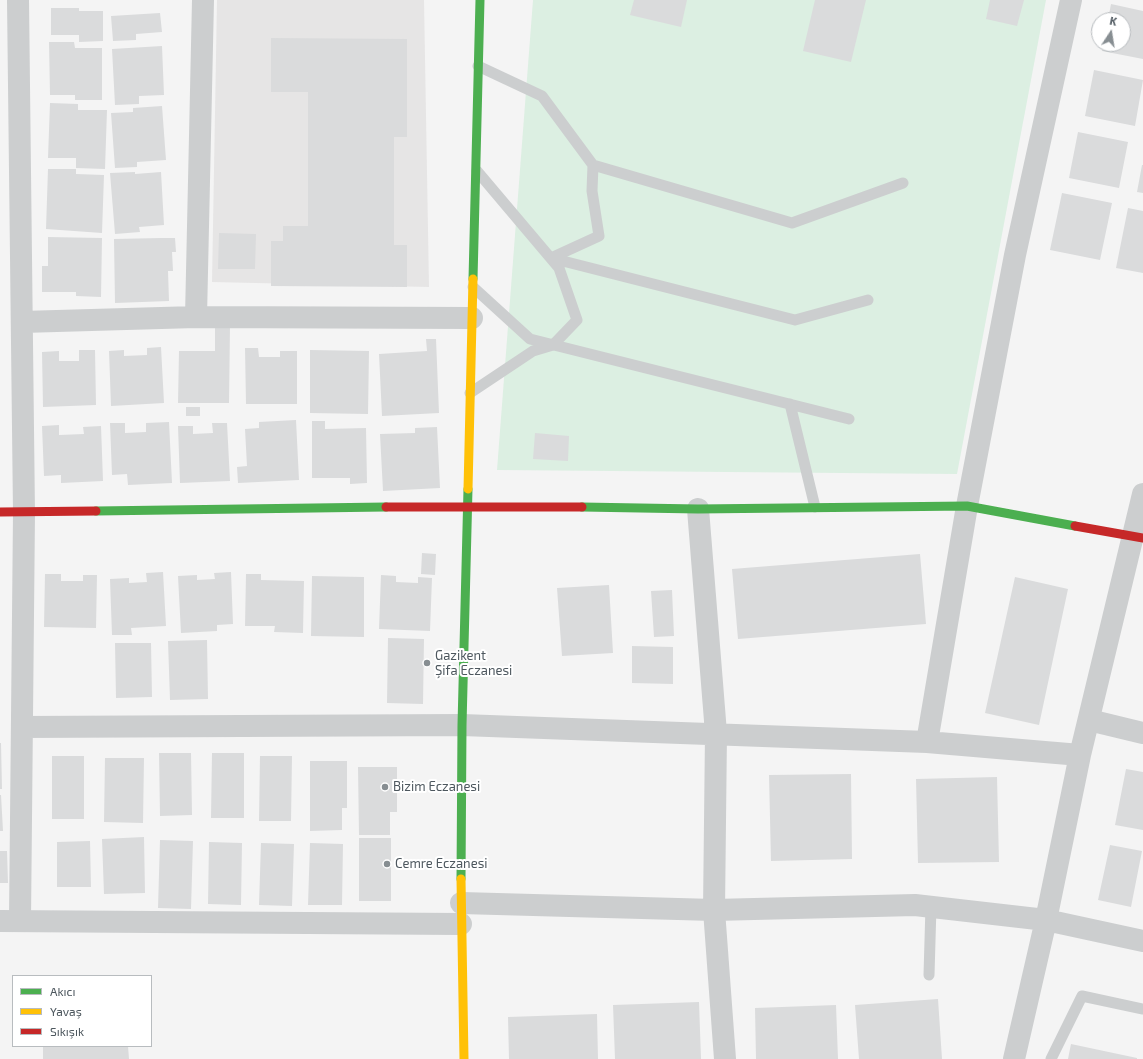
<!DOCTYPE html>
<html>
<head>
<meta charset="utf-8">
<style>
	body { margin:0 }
	#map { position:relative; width:1143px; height:1059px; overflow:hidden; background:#f4f4f4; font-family:"Exo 2",sans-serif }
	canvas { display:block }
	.legend { position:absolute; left:12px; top:975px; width:140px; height:72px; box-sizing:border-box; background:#fff; border:1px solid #b8bcbf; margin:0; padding:5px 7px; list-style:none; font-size:12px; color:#4d575e }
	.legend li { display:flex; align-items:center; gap:8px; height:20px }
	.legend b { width:20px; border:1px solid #b8bcbf }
	.north { position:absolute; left:1091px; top:12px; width:40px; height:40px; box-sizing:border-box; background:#fff; border:1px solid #b8bcbf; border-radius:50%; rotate:12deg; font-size:11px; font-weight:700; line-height:16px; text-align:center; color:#4d575e }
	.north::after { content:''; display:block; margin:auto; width:14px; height:18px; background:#878e92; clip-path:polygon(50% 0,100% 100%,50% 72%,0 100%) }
</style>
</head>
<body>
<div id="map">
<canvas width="1143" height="1059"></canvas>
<ul class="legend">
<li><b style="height:5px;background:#4caf50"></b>Akıcı</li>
<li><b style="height:5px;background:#ffc107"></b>Yavaş</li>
<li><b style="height:5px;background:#c62828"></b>Sıkışık</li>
</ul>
<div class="north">K</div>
</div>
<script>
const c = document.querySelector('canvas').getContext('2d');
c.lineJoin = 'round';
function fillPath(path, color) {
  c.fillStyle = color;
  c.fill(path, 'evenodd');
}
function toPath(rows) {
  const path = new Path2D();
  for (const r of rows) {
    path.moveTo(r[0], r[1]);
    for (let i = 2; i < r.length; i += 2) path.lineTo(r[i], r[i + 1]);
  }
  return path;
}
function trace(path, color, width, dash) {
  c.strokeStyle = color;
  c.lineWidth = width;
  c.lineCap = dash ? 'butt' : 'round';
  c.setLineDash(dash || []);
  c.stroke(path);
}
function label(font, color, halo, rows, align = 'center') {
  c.font = font + ' "Exo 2",sans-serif';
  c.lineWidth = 4;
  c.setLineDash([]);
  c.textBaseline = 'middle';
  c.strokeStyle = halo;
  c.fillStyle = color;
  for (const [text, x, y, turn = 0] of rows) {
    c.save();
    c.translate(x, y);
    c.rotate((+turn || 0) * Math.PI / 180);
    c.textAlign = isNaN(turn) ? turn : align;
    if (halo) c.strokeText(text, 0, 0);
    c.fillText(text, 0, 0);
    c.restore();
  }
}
fillPath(toPath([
	[217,0,424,0,429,287,212,282]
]), '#e6e5e5');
fillPath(toPath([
	[533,0,1046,0,957,474,497,470]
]), '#dcefe2');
fillPath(toPath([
	[634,0,687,0,681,27,630,15],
	[815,0,866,0,851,62,803,51],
	[990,0,1024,0,1017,26,986,19],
	[1111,4,1143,11,1143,59,1102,51,1104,44,1123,44,1123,20,1108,20],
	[51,8,79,8,79,11,103,11,103,41,79,42,79,35,51,35],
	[160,13,162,32,136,34,136,40,113,41,111,16],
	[271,38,407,39,407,137,394,137,394,245,407,245,407,287,271,286,271,241,283,241,283,226,308,226,308,92,271,92],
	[49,42,74,42,75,48,102,48,102,100,75,100,75,95,50,95],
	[162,46,164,95,139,96,139,104,115,105,112,49],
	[1094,70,1143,80,1135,126,1085,116],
	[50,103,78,104,78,110,107,110,105,169,76,168,76,158,48,158],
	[162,106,166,160,137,162,137,167,115,168,111,113,133,112,133,108],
	[1078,132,1128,142,1119,188,1069,178],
	[1142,165,1143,165,1143,193,1137,192],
	[48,169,76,169,76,174,104,175,102,233,46,229],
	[135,172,135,174,161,172,164,225,139,227,140,232,115,234,110,173],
	[1062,193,1112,203,1100,260,1050,250],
	[1128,208,1143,211,1143,273,1116,268],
	[219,233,256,234,255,269,218,269],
	[48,237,102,238,101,297,76,296,76,292,42,292,42,266,48,266],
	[161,238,175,238,176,252,172,252,173,271,168,271,169,301,115,303,114,239],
	[215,326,230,326,229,403,178,403,179,351,215,351],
	[426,339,436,339,439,413,382,416,379,354,427,351],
	[161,347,164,403,111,406,109,351,124,350,124,356,147,355,147,348],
	[245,348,258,348,259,357,280,357,280,351,297,351,297,404,246,404],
	[79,350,95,350,96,405,43,407,42,352,59,351,59,361,79,361],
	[310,350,369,351,368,414,310,413],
	[186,407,200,407,200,416,186,416],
	[296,420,299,480,238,483,237,467,247,466,245,429,259,428,259,422],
	[312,421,325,421,325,429,366,428,367,483,350,484,350,478,312,478],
	[169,422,172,483,128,485,127,474,112,475,110,423,125,423,125,433,146,432,146,423],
	[212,423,227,423,230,481,180,483,178,426,193,426,193,434,213,433],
	[59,425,59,435,84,434,83,427,101,426,103,481,61,483,61,475,44,476,42,426],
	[437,427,440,488,383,491,380,434,415,433,415,428],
	[535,433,569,436,568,461,533,459],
	[422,553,436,554,435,575,421,574],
	[920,554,926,624,738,639,732,569],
	[163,572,166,626,131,628,132,635,112,635,110,579,129,578,129,583,147,582,146,573],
	[231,572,233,624,217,625,217,631,181,633,178,576,197,575,197,580,215,579,214,573],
	[45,574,61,574,61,581,83,581,83,575,97,575,96,628,44,627],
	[246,574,261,574,261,580,304,581,303,633,274,632,275,626,245,626],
	[381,575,396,576,396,582,418,583,418,577,432,578,430,631,379,629],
	[312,576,364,577,364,637,311,636],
	[1015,577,1068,589,1039,725,985,713],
	[609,585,613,653,562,656,557,588],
	[672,590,674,636,654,637,651,591],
	[388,638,424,639,423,704,387,703],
	[207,640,208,699,170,700,168,641],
	[115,643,151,643,152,697,116,698],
	[632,646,673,647,673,684,632,683],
	[0,743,1,743,2,789,0,789],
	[159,753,191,753,192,815,160,816],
	[212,753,244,753,244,818,211,818],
	[52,756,84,756,84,819,52,819],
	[260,756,292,756,291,821,259,821],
	[105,758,144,758,143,823,104,822],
	[310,761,347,761,347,808,342,808,342,830,310,831],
	[358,767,397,767,397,812,390,812,390,835,359,835],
	[1126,769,1143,772,1143,830,1115,825],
	[851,774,852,859,771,861,769,775],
	[997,777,999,862,918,863,916,779],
	[0,795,1,795,3,831,0,831],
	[144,837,145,893,104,894,102,839],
	[359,838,391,838,391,901,359,901],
	[160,840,193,841,191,909,158,908],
	[90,841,91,887,57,887,57,842],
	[209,842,242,843,241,905,208,904],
	[261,843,294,844,292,906,259,905],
	[310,843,343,844,342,905,308,905],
	[1110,845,1142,851,1131,907,1098,900],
	[0,851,7,851,8,883,0,883],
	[938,999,942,1059,859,1059,855,1005],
	[699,1002,701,1059,615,1059,613,1005],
	[836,1005,838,1059,756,1059,755,1008],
	[597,1014,598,1059,509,1059,508,1017],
	[1071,1044,1137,1058,1137,1059,1068,1059],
	[43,1046,128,1046,129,1059,43,1059]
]), '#dadbdc');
trace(toPath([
	[478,66,542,96,593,165,792,223,903,183],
	[551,258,795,320,868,300],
	[551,258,599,236,592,191,593,165],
	[473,287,530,339,849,419],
	[470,393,533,351,553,345,577,320,559,268,477,171],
	[790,404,815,507],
	[929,975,931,906],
	[1051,1059,1082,996,1143,1009]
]), '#cccecf', 11);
trace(toPath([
	[18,0,24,513,20,920],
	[196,317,203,0],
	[22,322,196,317,472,318],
	[698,509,716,733,714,910,725,1059],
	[1089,720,1143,733],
	[22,727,462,725,927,742,1080,755],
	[927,742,967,506,1015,255,1071,0],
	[461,903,714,910,915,905,1046,920,1143,941],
	[0,921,461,924],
	[1014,1059,1046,920,1080,755,1143,494]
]), '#cccecf', 22);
trace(toPath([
	[473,279,480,0],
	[582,507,698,509,967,506,1075,526],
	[96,511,386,507],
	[461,879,462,725,468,489]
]), '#4caf50', 9);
trace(toPath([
	[468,489,473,279],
	[461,879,464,1059]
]), '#ffc107', 9);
trace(toPath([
	[386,507,582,507],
	[0,512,96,511],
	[1075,526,1143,538]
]), '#c62828', 9);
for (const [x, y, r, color] of [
	[427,663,4,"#878e92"],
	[385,787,4,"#878e92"],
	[387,864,4,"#878e92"]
]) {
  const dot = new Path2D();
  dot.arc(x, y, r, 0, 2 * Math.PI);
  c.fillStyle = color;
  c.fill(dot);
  trace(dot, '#fff', 1.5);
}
label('13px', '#4d575e', '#fff', [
	["Gazikent",435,656],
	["Şifa Eczanesi",435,671],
	["Bizim Eczanesi",393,787],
	["Cemre Eczanesi",395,864]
], 'left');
</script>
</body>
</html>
